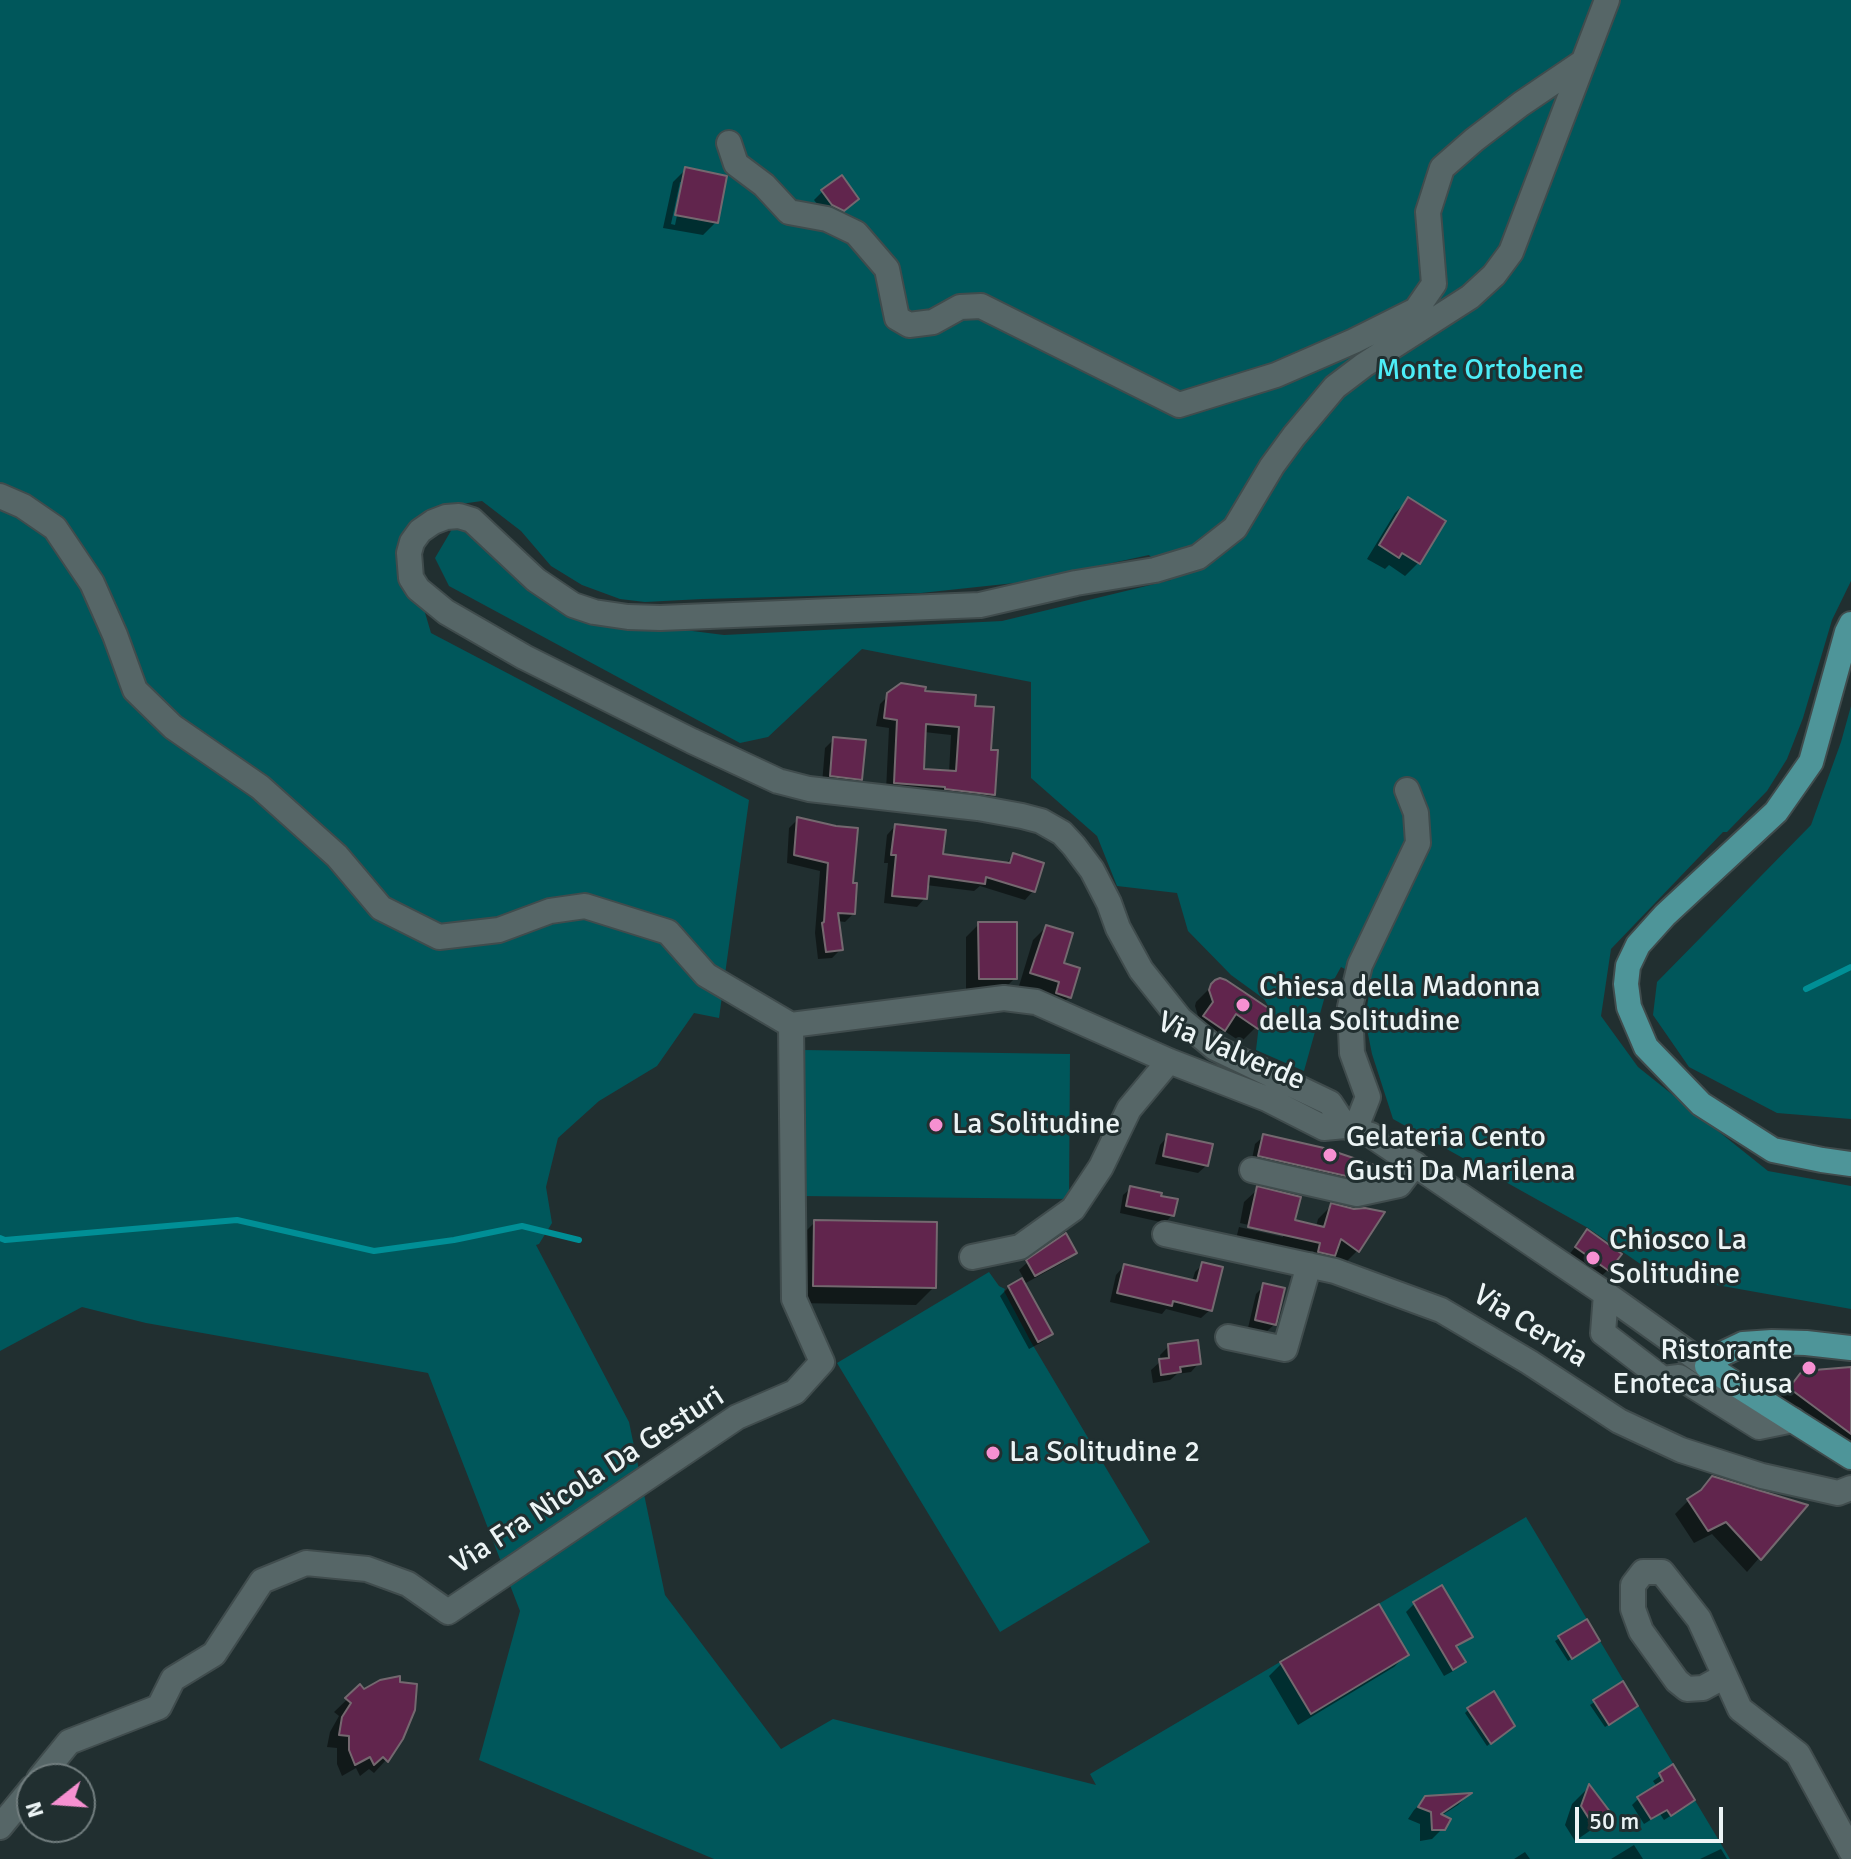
<!DOCTYPE html>
<html>
<head>
<meta charset="utf-8">
<style>
	body { margin:0 }
	#map { position:relative; width:1851px; height:1859px; overflow:hidden; background:#212f30; font-family:Signika,sans-serif }
	canvas { display:block }
	.north { position:absolute; left:16px; top:1763px; width:80px; height:80px; box-sizing:border-box; background:#212f30; border:2px solid #727e7f; border-radius:50%; rotate:253deg; font-size:22px; font-weight:700; line-height:32px; text-align:center; color:#ecf4f5 }
	.north::after { content:''; display:block; margin:auto; width:28px; height:36px; background:#f690d1; clip-path:polygon(50% 0,100% 100%,50% 72%,0 100%) }
	.scale { position:absolute; left:1575px; top:1807px; width:148px; height:36px; box-sizing:border-box; border:4px solid #ecf4f5; border-top:0; padding-left:10px; font-size:24px; line-height:28px; white-space:nowrap; color:#ecf4f5; -webkit-text-stroke:6px #212f30; paint-order:stroke }
</style>
</head>
<body>
<div id="map">
<canvas width="1851" height="1859"></canvas>
<div class="north">N</div>
<div class="scale">50 m</div>
</div>
<script>
const c = document.querySelector('canvas').getContext('2d');
c.lineJoin = 'round';
function fillPath(path, color) {
  c.fillStyle = color;
  c.fill(path, 'evenodd');
}
function toPath(rows) {
  const path = new Path2D();
  for (const r of rows) {
    path.moveTo(r[0], r[1]);
    for (let i = 2; i < r.length; i += 2) path.lineTo(r[i], r[i + 1]);
  }
  return path;
}
function trace(path, color, width, dash) {
  c.strokeStyle = color;
  c.lineWidth = width;
  c.lineCap = dash ? 'butt' : 'round';
  c.setLineDash(dash || []);
  c.stroke(path);
}
function label(font, color, halo, rows, align = 'center') {
  c.font = font + ' Signika,sans-serif';
  c.lineWidth = 6;
  c.setLineDash([]);
  c.textBaseline = 'middle';
  c.strokeStyle = halo;
  c.fillStyle = color;
  for (const [text, x, y, turn = 0] of rows) {
    c.save();
    c.translate(x, y);
    c.rotate((+turn || 0) * Math.PI / 180);
    c.textAlign = isNaN(turn) ? turn : align;
    if (halo) c.strokeText(text, 0, 0);
    c.fillText(text, 0, 0);
    c.restore();
  }
}
fillPath(toPath([
	[0,0,1851,0,1851,581,1832,620,1803,718,1787,759,1767,791,1727,832,1723,832,1611,949,1601,1016,1638,1067,1768,1171,1851,1186,1851,1309,1655,1274,1588,1228,1393,1119,1372,1054,1365,1019,1371,982,1341,967,1325,996,1304,1071,1256,1050,1259,1024,1270,1009,1264,999,1231,975,1188,931,1177,893,1117,886,1097,836,1031,778,1031,682,862,649,768,737,740,743,449,586,435,558,455,524,566,615,724,635,1002,621,1171,580,1149,555,1024,582,921,593,702,599,645,602,620,599,582,585,551,566,521,531,482,501,446,506,402,551,421,599,431,633,749,800,719,1018,694,1013,657,1066,599,1101,558,1138,546,1187,552,1223,539,1244,536,1245,629,1422,665,1595,781,1749,833,1719,1096,1785,1090,1774,1526,1517,1730,1859,714,1859,479,1760,520,1611,428,1373,146,1323,82,1307,0,1351],
	[1851,706,1851,1119,1777,1113,1689,1067,1653,1015,1657,982,1811,825,1841,742],
	[803,1050,1070,1054,1069,1199,801,1196],
	[989,1272,999,1286,1005,1289,1004,1291,1031,1342,1150,1542,1000,1632,837,1363]
]), '#00575b');
fillPath(toPath([
	[686,169,716,222,703,235,663,228,673,182],
	[680,182,684,182,675,225,671,224],
	[822,192,857,199,834,218,824,213,814,200],
	[1408,500,1418,563,1405,576,1389,565,1385,569,1367,559,1395,513],
	[923,693,973,707,988,752,993,794,985,802,886,791,889,728,876,726,880,704,889,695],
	[924,732,951,735,949,773,922,771],
	[834,739,860,779,852,787,822,784,825,748],
	[798,819,851,885,853,914,845,922,837,921,841,949,832,958,818,959,815,933,820,871,787,863,789,828],
	[895,826,941,855,1005,864,1014,855,1033,891,1025,900,980,886,974,891,926,885,925,898,917,907,884,903,888,863,884,863,887,835],
	[979,924,1015,978,1002,991,966,991,966,937],
	[1046,927,1061,964,1069,997,1056,1010,1047,995,1019,986,1033,940],
	[1216,982,1256,1027,1241,1042,1223,1030,1208,1044,1190,1032,1199,1019,1195,1006,1196,1002],
	[1168,1136,1207,1165,1198,1173,1155,1164,1160,1145],
	[1264,1136,1376,1173,1367,1182,1360,1184,1251,1164,1255,1144],
	[1131,1188,1172,1215,1165,1223,1120,1213,1123,1195],
	[1258,1189,1293,1222,1316,1227,1318,1219,1331,1206,1357,1251,1344,1264,1333,1256,1320,1268,1236,1239,1239,1227,1283,1237,1283,1233,1240,1223,1244,1202],
	[815,1222,934,1287,916,1305,796,1303,797,1240],
	[1587,1232,1608,1270,1599,1278,1568,1256],
	[1074,1253,1066,1261,1024,1284,1051,1334,1042,1342,1029,1349,1000,1296,1009,1287,1024,1279,1019,1270,1028,1262],
	[1203,1264,1210,1310,1201,1318,1166,1309,1162,1314,1110,1302,1116,1275,1124,1266,1192,1282,1195,1272],
	[1264,1286,1275,1324,1266,1332,1248,1328,1256,1294],
	[1169,1346,1199,1363,1191,1372,1177,1374,1170,1380,1153,1383,1151,1370,1161,1361,1160,1355],
	[1851,1369,1851,1459,1776,1403,1788,1387,1803,1373],
	[1697,1495,1804,1506,1747,1572,1712,1534,1694,1543,1675,1514,1688,1501],
	[1414,1604,1470,1637,1455,1649,1463,1662,1455,1670,1444,1676,1406,1612],
	[1586,1622,1594,1645,1568,1661,1555,1641],
	[1407,1654,1394,1667,1298,1725,1269,1676,1281,1664],
	[1623,1683,1632,1709,1605,1727,1590,1705],
	[360,1687,386,1760,374,1773,369,1769,360,1776,356,1768,342,1776,337,1764,337,1748,327,1747,330,1732,339,1716,334,1712],
	[1468,1710,1509,1729,1487,1746,1465,1713],
	[1673,1767,1686,1806,1664,1820,1660,1814,1644,1824,1632,1805,1638,1799,1657,1787,1653,1781],
	[1589,1787,1609,1813,1591,1830,1575,1841,1565,1825,1572,1804],
	[1467,1796,1458,1805,1441,1816,1444,1827,1432,1839,1420,1841,1420,1824,1408,1819,1414,1810,1426,1798],
	[1634,1845,1643,1859,1611,1859],
	[1721,1849,1727,1859,1700,1859],
	[1525,1852,1530,1859,1514,1859]
]), '#0007');
trace(toPath([
	[1806,989,1851,967],
	[0,1238,5,1240,237,1220,374,1251,454,1240,522,1226,579,1240]
]), '#008f96', 6);
const building = toPath([
	[685,167,727,176,718,223,675,215,685,167],
	[842,175,859,199,844,211,832,205,821,190,842,175],
	[1408,497,1446,521,1420,564,1402,553,1399,558,1379,545,1408,497],
	[901,683,926,687,925,691,976,695,975,706,994,707,991,750,998,750,995,795,945,789,945,787,894,783,897,720,884,718,887,693,901,683],
	[926,724,959,727,956,771,924,769,926,724],
	[833,737,866,740,862,780,830,776,833,737],
	[797,817,836,826,858,828,853,883,857,883,855,914,838,913,843,950,826,952,822,923,824,922,828,863,794,855,797,817],
	[895,824,946,830,943,854,1010,863,1013,853,1044,863,1035,892,986,877,985,884,929,876,927,899,892,896,896,855,891,855,895,824],
	[978,922,1017,922,1017,979,979,979,978,922],
	[1046,925,1073,933,1064,963,1080,968,1071,998,1056,993,1059,982,1030,973,1046,925],
	[1220,978,1226,980,1271,1010,1258,1029,1236,1014,1225,1031,1203,1016,1213,1002,1209,990,1211,984,1215,980,1220,978],
	[1167,1134,1213,1144,1208,1166,1163,1156,1167,1134],
	[1263,1134,1324,1148,1380,1167,1378,1174,1369,1176,1347,1171,1346,1176,1258,1156,1263,1134],
	[1130,1186,1162,1193,1161,1196,1178,1199,1174,1216,1126,1206,1130,1186],
	[1257,1186,1301,1197,1295,1220,1324,1227,1331,1203,1354,1209,1365,1208,1385,1212,1359,1252,1341,1239,1335,1256,1318,1252,1320,1243,1248,1227,1257,1186],
	[814,1220,937,1222,936,1288,813,1286,814,1220],
	[1587,1229,1622,1254,1609,1271,1575,1247,1587,1229],
	[1066,1233,1077,1253,1035,1276,1026,1260,1066,1233],
	[1202,1262,1223,1267,1212,1311,1173,1301,1172,1306,1117,1293,1124,1264,1197,1281,1202,1262],
	[1022,1278,1053,1334,1038,1342,1008,1286,1022,1278],
	[1263,1283,1285,1288,1276,1325,1255,1320,1263,1283],
	[1198,1340,1201,1364,1180,1367,1181,1372,1161,1375,1159,1359,1169,1358,1168,1344,1198,1340],
	[1851,1367,1851,1434,1789,1388,1802,1371,1851,1367],
	[1712,1476,1758,1490,1808,1505,1761,1560,1726,1522,1708,1531,1687,1499,1701,1490,1712,1476],
	[1442,1585,1473,1637,1456,1646,1466,1662,1453,1670,1413,1602,1442,1585],
	[1379,1604,1409,1655,1311,1714,1280,1662,1379,1604],
	[1587,1619,1600,1641,1572,1659,1558,1636,1587,1619],
	[400,1676,400,1682,417,1684,415,1710,403,1739,388,1762,383,1757,374,1765,370,1757,355,1765,349,1750,349,1736,339,1735,342,1717,351,1703,345,1698,360,1684,364,1689,380,1680,400,1676],
	[1623,1681,1638,1706,1609,1725,1593,1700,1623,1681],
	[1494,1691,1515,1726,1491,1744,1467,1708,1494,1691],
	[1673,1764,1695,1800,1671,1816,1667,1810,1651,1819,1637,1797,1663,1781,1659,1773,1673,1764],
	[1589,1784,1611,1813,1593,1825,1581,1806,1589,1784],
	[1472,1793,1441,1814,1451,1819,1445,1830,1432,1830,1431,1812,1418,1807,1425,1796,1472,1793]
]);
fillPath(building, '#61254d');
trace(building, '#74686f', 2);
const minor = toPath([
	[729,143,736,164,764,185,789,212,827,219,856,233,887,269,897,318,909,325,933,322,960,307,981,306,1179,405,1276,375,1354,341,1416,310,1434,284,1428,212,1442,168,1474,140,1521,104,1583,62],
	[0,496,23,506,55,528,92,583,115,635,135,690,173,727,260,787,337,856,381,908,439,937,499,930,550,911,585,906,668,932,706,975,791,1025,1004,998,1036,1002,1169,1061,1267,1099,1324,1128,1345,1126,1371,1135,1606,1294,1707,1366],
	[1345,1126,1330,1103,1215,1048,1180,1019,1141,970,1118,928,1109,903,1092,870,1074,846,1062,833,1041,821,1022,816,978,808,809,789,778,781,692,741,524,657,446,612,418,589,411,578,409,553,412,542,420,531,433,522,446,517,459,516,472,520,536,580,573,605,594,612,628,617,660,618,980,605,1076,583,1155,570,1198,557,1235,528,1272,466,1294,436,1335,387,1364,365,1470,297,1494,275,1511,252,1607,0],
	[1355,1130,1368,1097,1352,1053,1350,1007,1360,965,1418,843,1416,813,1407,790],
	[1252,1170,1357,1194,1399,1185,1415,1164],
	[1165,1234,1335,1271,1441,1310,1529,1362,1619,1421,1681,1450,1762,1476,1838,1493,1851,1488],
	[972,1257,1020,1247,1073,1209,1101,1167,1129,1109,1169,1061],
	[1606,1294,1603,1333,1663,1379,1679,1377,1759,1427,1793,1420],
	[1228,1337,1285,1349,1309,1265],
	[1725,1676,1703,1688,1687,1689,1677,1681,1641,1631,1633,1609,1633,1585,1643,1572,1662,1572,1699,1619,1725,1676,1740,1709,1798,1754,1851,1851],
	[39,1779,69,1742,159,1707,173,1679,214,1654,262,1581,306,1563,367,1569,408,1584,448,1612,737,1417,795,1392,822,1362,794,1299,791,1025],
	[0,1827,32,1788]
]);
const major = toPath([
	[1851,624,1847,632,1811,762,1776,812,1665,915,1638,945,1628,966,1626,984,1629,1007,1646,1047,1701,1104,1773,1150,1822,1160,1851,1164],
	[1851,1348,1806,1343,1772,1342,1743,1344,1722,1354,1707,1366,1851,1457]
]);
trace(minor, '#404c4d', 28);
trace(major, '#404c4d', 28);
trace(minor, '#566667', 24);
trace(major, '#4e9599', 24);
for (const [x, y, r, color] of [
	[1243,1005,8,"#f690d1"],
	[936,1125,8,"#f690d1"],
	[1330,1155,8,"#f690d1"],
	[1593,1258,8,"#f690d1"],
	[1809,1368,8,"#f690d1"],
	[993,1453,8,"#f690d1"]
]) {
  const dot = new Path2D();
  dot.arc(x, y, r, 0, 2 * Math.PI);
  c.fillStyle = color;
  c.fill(dot);
  trace(dot, '#212f30', 3);
}
label('30px', '#4cedf7', '#212f30', [
	["Monte Ortobene",1480,371]
]);
label('30px', '#ecf4f5', '#212f30', [
	["Chiesa della Madonna",1259,988],
	["della Solitudine",1259,1022],
	["La Solitudine",952,1125],
	["Gelateria Cento",1346,1138],
	["Gusti Da Marilena",1346,1172],
	["Chiosco La",1609,1241],
	["Solitudine",1609,1275],
	["Ristorante",1793,1351,"right"],
	["Enoteca Ciusa",1793,1385,"right"],
	["La Solitudine 2",1009,1453]
], 'left');
label('30px', '#ecf4f5', '#212f30', [
	["Via Valverde",1231,1052,23],
	["Via Cervia",1530,1327,32],
	["Via Fra Nicola Da Gesturi",588,1481,-33]
]);
</script>
</body>
</html>
